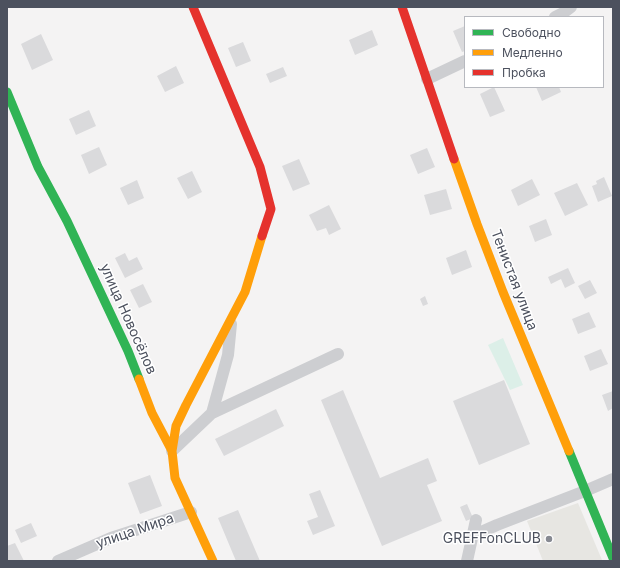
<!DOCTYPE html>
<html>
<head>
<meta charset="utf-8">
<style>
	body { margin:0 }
	#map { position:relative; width:620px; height:568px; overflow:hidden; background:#f4f3f3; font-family:Inter,sans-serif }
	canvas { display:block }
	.frame { position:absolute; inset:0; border:8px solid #4c515e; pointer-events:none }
	.legend { position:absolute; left:464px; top:16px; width:140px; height:72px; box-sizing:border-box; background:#fff; border:1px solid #b7b9bf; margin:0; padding:5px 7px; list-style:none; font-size:12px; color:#4c515e }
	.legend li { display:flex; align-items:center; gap:8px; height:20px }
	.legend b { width:20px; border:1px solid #b7b9bf }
</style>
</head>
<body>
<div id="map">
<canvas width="620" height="568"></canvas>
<div class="frame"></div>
<ul class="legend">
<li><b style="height:5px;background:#30b455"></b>Свободно</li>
<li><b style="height:5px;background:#ff9f0a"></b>Медленно</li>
<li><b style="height:5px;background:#e5322d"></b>Пробка</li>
</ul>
</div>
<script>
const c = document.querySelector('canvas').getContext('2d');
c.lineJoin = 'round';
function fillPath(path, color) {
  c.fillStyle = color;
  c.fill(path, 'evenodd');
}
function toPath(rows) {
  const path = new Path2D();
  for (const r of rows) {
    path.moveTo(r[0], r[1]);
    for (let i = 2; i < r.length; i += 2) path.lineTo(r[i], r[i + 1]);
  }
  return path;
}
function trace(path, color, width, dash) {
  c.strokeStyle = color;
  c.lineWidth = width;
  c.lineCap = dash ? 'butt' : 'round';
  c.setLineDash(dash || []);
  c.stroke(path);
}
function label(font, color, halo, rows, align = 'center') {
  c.font = font + ' Inter,sans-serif';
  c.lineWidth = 3;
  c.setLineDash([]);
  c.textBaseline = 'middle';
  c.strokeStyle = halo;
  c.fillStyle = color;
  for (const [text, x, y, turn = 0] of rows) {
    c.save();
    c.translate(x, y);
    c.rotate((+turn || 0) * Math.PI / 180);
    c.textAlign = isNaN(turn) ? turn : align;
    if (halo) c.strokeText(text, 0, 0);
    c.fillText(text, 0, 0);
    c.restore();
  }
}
fillPath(toPath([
	[578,503,602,560,600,561,543,561,527,521]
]), '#e7e6e2');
fillPath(toPath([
	[503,338,523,385,510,390,488,345]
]), '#dcefe8');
fillPath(toPath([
	[465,26,465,51,462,52,453,31],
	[372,30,378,45,355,55,349,40],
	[41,34,53,60,32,70,21,44],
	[243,42,251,61,236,67,228,48],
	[176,66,184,83,165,92,157,76],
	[283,67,287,76,270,83,266,74],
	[494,87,505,111,490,117,480,94],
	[536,87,559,87,561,92,542,101],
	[89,110,96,126,76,135,69,119],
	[99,147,107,165,89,174,81,155],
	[427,148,435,167,418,174,410,155],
	[299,159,310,184,293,191,282,166],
	[192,171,202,192,188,199,177,178],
	[604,177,612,196,598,202,592,186,597,184,596,181],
	[532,179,540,195,518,206,511,190],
	[137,180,144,198,128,205,120,188],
	[577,183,588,205,565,216,554,193],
	[446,189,452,209,430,215,424,195],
	[329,205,341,229,329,235,326,228,317,231,309,215],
	[546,219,552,235,535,242,529,226],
	[466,250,472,267,452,275,446,258],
	[125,253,129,261,137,257,143,269,125,278,115,258],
	[568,268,575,283,565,288,561,279,551,284,548,277],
	[590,280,597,293,585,299,578,286],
	[143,284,152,302,139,308,130,290],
	[425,296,428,304,423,306,420,299],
	[589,312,596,327,578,334,572,319],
	[601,349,608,364,590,371,584,356],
	[504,380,530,444,479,465,453,401],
	[343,390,380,478,428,458,437,481,427,485,442,521,382,546,321,400],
	[613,391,613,408,608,411,602,395],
	[276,409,284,426,224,456,215,439],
	[150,475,162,506,140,514,128,483],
	[320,490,335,526,313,535,307,521,318,517,309,494],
	[467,504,473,518,466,521,460,507],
	[238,510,260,561,236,561,218,518],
	[31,523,37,536,21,543,15,530],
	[15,543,24,561,7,561,7,546]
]), '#dadadc');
trace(toPath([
	[555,17,563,13,571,7],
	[427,79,465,61],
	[212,413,338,354],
	[172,451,212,413,228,355,231,324],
	[472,536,497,525,585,491,613,479],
	[58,561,111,538,191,512],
	[467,561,476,520]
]), '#cdced1', 12);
trace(toPath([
	[7,92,38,167,67,221,128,351,139,379],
	[569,451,613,558]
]), '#30b455', 9);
trace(toPath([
	[454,159,477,224,503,292,569,451],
	[139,379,152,413,172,451,175,478,213,561],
	[172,451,176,426,186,405,245,292,262,236]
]), '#ff9f0a', 9);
trace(toPath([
	[193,7,260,167,271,209,262,236],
	[402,7,454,159]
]), '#e5322d', 9);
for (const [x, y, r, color] of [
	[549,539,4,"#878a92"]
]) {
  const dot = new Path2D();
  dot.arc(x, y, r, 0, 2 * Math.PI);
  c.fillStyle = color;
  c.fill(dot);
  trace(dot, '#fff', 1.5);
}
label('14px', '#4c515e', '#fff', [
	["Тенистая улица",514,280,69],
	["улица Новосёлов",128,319,66],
	["улица Мира",135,531,-19]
]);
label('14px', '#4c515e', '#fff', [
	["GREFFonCLUB",541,539]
], 'right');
</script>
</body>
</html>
